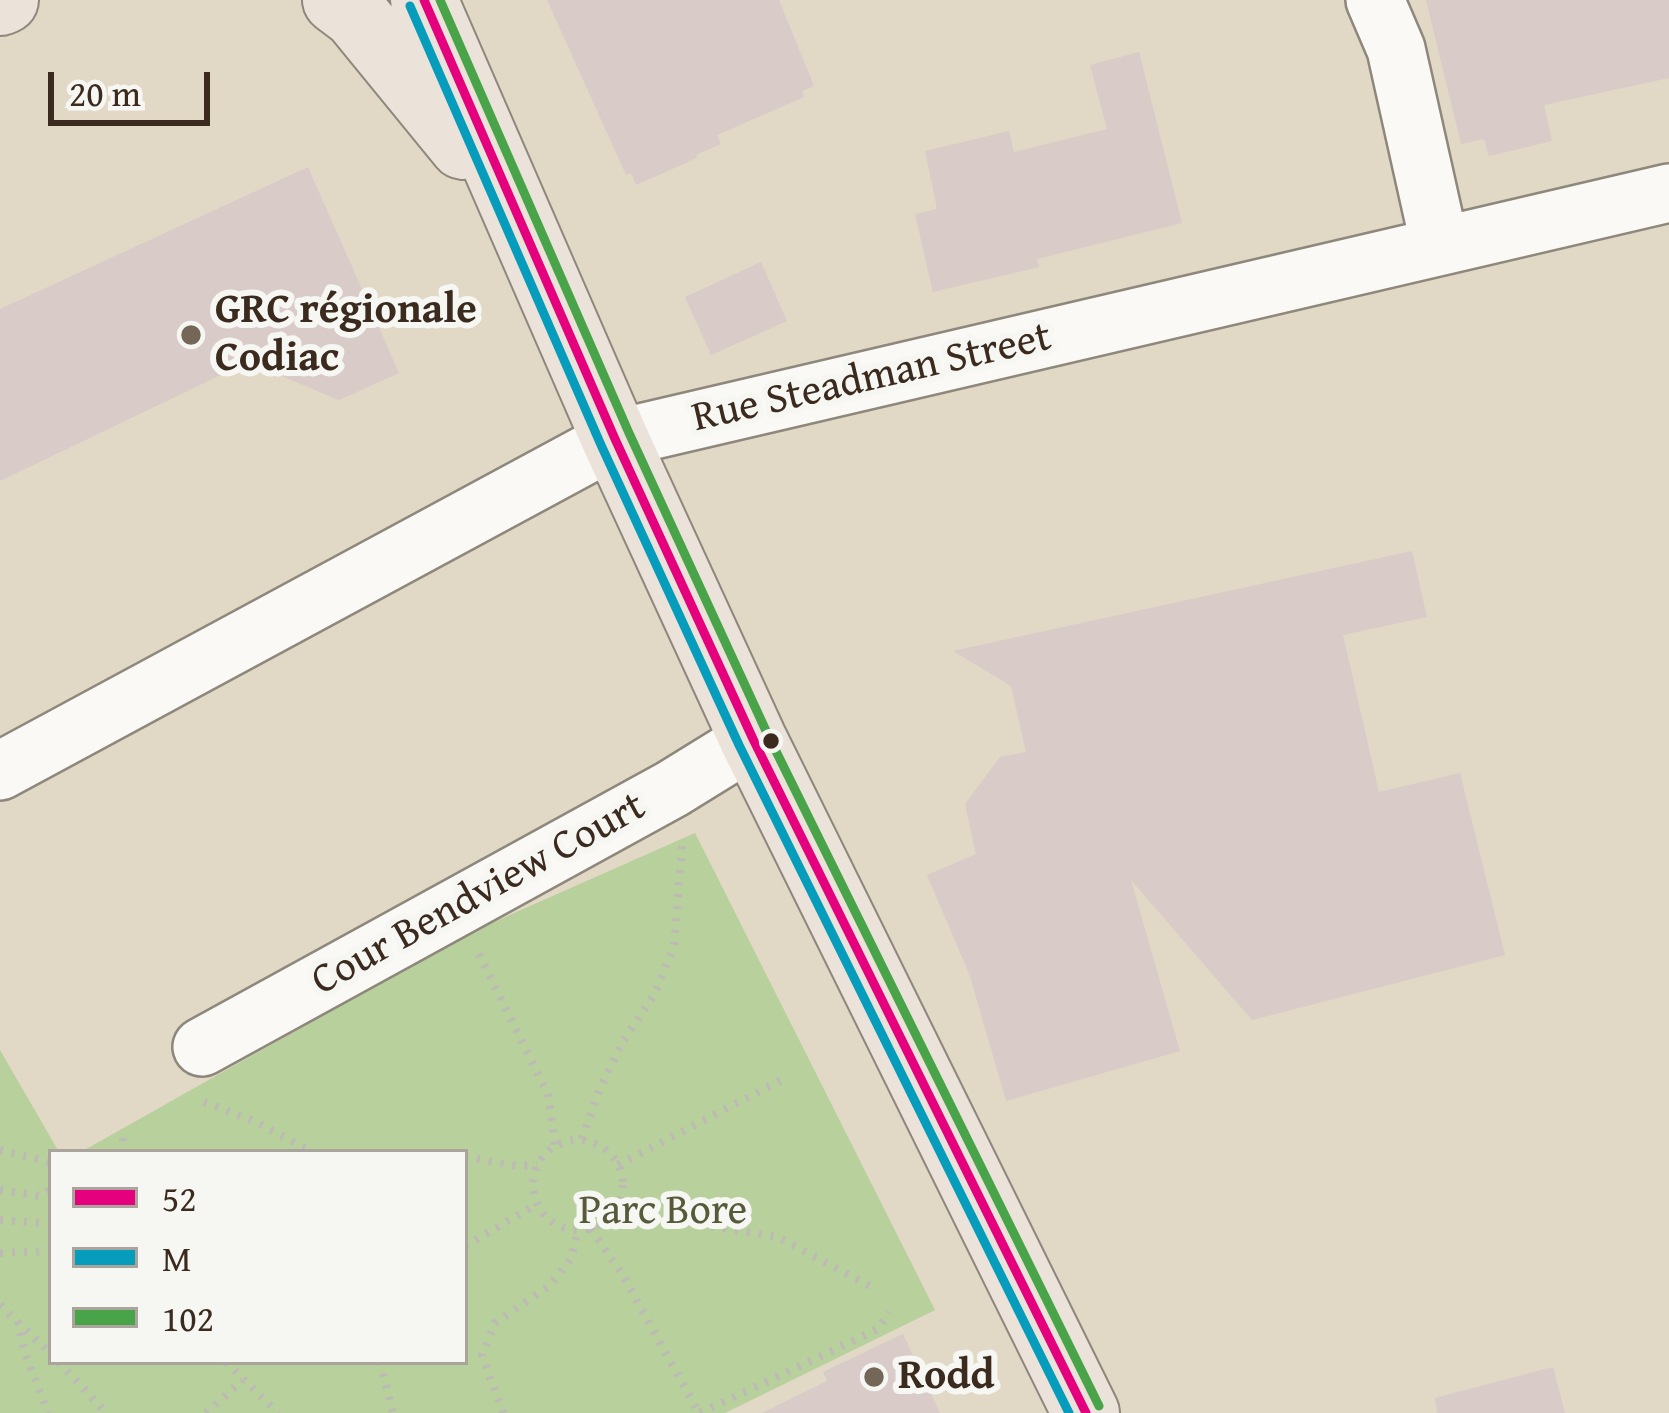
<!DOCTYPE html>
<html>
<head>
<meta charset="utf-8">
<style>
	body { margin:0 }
	#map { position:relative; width:1669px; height:1413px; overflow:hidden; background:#e1d8c5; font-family:"Gentium Book Plus",serif }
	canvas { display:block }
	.legend { position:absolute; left:48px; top:1149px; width:420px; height:216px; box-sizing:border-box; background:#f6f6f2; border:3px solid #aba49d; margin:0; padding:15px 21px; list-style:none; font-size:36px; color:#3b2a1e }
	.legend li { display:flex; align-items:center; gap:24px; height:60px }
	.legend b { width:60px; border:3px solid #aba49d }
	.scale { position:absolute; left:48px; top:72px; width:162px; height:54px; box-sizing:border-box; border:6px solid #3b2a1e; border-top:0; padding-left:15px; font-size:36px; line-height:42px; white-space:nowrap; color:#3b2a1e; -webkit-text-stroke:9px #f6f6f2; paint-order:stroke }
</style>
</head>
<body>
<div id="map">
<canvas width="1669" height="1413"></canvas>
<ul class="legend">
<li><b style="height:15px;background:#e5007d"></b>52</li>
<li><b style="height:15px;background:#069cbc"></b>M</li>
<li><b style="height:15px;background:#49a449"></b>102</li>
</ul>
<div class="scale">20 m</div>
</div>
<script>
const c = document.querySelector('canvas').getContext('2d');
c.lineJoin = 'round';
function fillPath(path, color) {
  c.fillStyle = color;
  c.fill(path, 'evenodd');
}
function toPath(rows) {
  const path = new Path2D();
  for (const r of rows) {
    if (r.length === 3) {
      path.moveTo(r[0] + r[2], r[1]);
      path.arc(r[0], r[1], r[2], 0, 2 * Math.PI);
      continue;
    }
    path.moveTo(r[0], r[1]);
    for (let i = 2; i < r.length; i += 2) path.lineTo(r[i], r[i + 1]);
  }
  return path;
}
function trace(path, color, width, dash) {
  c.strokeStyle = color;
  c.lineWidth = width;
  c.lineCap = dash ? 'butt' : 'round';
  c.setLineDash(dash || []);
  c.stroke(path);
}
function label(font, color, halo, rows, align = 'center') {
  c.font = font + ' "Gentium Book Plus",serif';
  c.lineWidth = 12;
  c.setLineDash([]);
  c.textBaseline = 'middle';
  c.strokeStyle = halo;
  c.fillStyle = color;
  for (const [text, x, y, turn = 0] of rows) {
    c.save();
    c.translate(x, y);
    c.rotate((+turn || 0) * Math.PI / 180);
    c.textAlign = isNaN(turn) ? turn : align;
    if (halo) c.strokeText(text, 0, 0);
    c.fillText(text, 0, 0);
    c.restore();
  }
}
fillPath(toPath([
	[695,833,935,1310,725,1413,0,1413,0,1050,59,1152,51,1152,51,1362,465,1362,465,1152,81,1152,469,933]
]), '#b7d09c');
fillPath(toPath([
	[547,0,779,0,814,86,802,91,804,97,717,135,721,144,696,155,697,158,636,185,631,173,626,175],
	[1426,0,1669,0,1669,78,1544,105,1552,141,1489,156,1484,139,1461,144],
	[1139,52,1182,223,1037,259,1039,267,933,292,915,214,937,209,925,151,1009,131,1014,152,1107,129,1090,65],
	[308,167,399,373,339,400,248,362,0,481,0,309],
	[761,262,787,321,711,355,685,297],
	[1412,551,1427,617,1343,635,1379,792,1460,773,1505,955,1252,1020,1131,880,1180,1051,1006,1101,970,976,927,875,976,854,965,804,1000,757,1026,752,1011,686,953,651],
	[903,1334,940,1413,762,1413,827,1381,823,1372],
	[1553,1367,1565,1413,1437,1413,1435,1398]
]), '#d9cbc8');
const minor = toPath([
	[1375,0,1396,49,1440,246],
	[0,771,615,439,1669,193],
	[202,1047,672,789,753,739]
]);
const primary = toPath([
	[336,0,356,15,463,146],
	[424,0,615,439,753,739,1086,1413],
	[0,2,5,0]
]);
trace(minor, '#8e877c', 62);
trace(primary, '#8e877c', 70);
trace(toPath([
	[479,954,548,1094,555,1146],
	[204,1102,256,1122,312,1152],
	[123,1138,125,1152],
	[582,1139,600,1088,623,1041,654,995,674,947,682,845],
	[578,1185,45],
	[0,1150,51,1163],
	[465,1157,517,1166,537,1165],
	[618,1165,783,1079],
	[0,1190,40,1196,51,1189],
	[618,1204,695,1224,778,1237,877,1290],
	[0,1220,51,1224],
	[591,1229,622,1274,699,1413],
	[465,1246,537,1204],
	[0,1253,51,1251],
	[0,1305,51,1354],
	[18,1321,24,1350,48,1413],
	[59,1362,106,1413],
	[226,1362,278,1413],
	[380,1362,393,1413],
	[206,1413,243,1380],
	[503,1413,482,1355,495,1323,549,1286,571,1259,578,1231],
	[700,1413,878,1329,889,1312]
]), '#bdbab5', 8, [3, 9]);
trace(minor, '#faf9f6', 57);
trace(primary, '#ebe3da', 66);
trace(toPath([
	[424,0,615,439,753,739,1086,1413]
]), '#e5007d', 9);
trace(toPath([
	[410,6,601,445,739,745,1069,1413]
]), '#069cbc', 9);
trace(toPath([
	[440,0,629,433,767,733,1099,1406]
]), '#49a449', 9);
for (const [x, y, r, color] of [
	[191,335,12,"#756758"],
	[771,741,10,"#3b2a1e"],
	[874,1377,12,"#756758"]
]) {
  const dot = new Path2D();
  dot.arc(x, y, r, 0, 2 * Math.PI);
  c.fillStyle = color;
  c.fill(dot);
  trace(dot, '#f6f6f2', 4.5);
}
label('bold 42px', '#3b2a1e', '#f6f6f2', [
	["GRC régionale",215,311],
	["Codiac",215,359],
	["Rodd",898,1377]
], 'left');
label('42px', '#3b2a1e', '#f6f6f2', [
	["Rue Steadman Street",872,379,-13],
	["Cour Bendview Court",479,895,-29]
]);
label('42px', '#565a3a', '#f6f6f2', [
	["Parc Bore",663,1212]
]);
</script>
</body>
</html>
